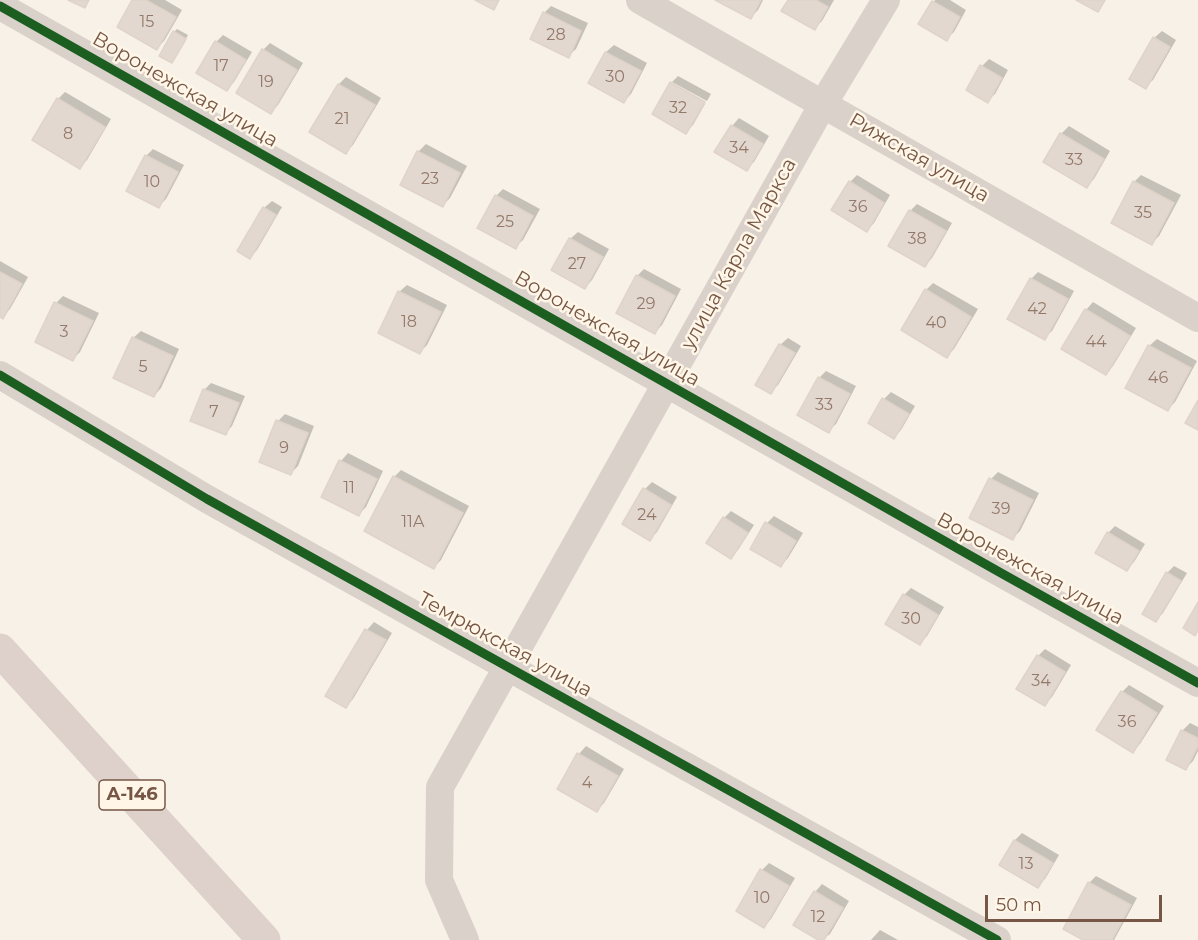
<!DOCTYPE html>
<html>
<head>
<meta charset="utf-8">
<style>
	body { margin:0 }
	#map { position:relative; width:1198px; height:940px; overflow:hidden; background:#f7f1e7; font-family:Montserrat,sans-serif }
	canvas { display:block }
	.scale { position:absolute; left:985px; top:895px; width:177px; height:27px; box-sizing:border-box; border:3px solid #765746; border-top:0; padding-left:8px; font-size:18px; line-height:21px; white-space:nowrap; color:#765746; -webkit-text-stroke:4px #fff6e8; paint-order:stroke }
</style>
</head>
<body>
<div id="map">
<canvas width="1198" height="940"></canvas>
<div class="scale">50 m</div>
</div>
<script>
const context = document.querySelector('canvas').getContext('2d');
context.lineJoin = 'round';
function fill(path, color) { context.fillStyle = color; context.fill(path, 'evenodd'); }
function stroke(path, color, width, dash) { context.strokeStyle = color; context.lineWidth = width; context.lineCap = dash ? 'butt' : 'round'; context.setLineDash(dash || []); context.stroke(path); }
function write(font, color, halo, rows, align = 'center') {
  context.font = font + ' Montserrat,sans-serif'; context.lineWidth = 5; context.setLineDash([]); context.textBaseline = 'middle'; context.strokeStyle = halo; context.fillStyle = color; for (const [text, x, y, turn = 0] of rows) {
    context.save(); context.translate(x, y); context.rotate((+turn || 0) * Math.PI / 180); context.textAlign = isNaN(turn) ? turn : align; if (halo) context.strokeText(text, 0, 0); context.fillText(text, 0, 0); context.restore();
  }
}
fill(new Path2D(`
	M134,0H165L182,10L164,41L157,48Z
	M718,0H763L758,10L751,17Z
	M789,0H834L822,21L814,29Z
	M935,0H950L966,10L954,32L946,39L920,24Z
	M551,6L588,23L576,49L568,56L544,13Z
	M177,29L188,35L175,58L174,32Z
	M1162,31L1176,40L1153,80L1145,87L1154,38Z
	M223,35L252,52L234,82L227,89L216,42Z
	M270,43L303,63L278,105L271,112L263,50Z
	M614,45L647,63L631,94L624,101L590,83L606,52Z
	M989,59L1008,70L995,94L987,101L982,66Z
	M678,76L711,94L707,101L672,82Z
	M346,77L381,98L353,145L346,152L311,132L339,84Z
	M671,85L705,104L693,125L686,132Z
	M65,92L111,119L87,160L79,167L58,99Z
	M739,118L769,136L754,162L746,169L732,126Z
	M1069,126L1110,151L1094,179L1087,186L1045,161L1061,134Z
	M426,144L467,166L450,198L443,205L418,152Z
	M153,149L184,165L166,199L159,206L146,156Z
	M857,175L890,195L874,223L867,230L850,182Z
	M1141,175L1181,195L1159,236L1152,243L1134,182Z
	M503,189L540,209L523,240L515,247L496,196Z
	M272,201L282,207L257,250L250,257L239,251L264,208Z
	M917,204L952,223L932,258L925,265L910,211Z
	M578,232L609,249L592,280L585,288L570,239Z
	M0,261L28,277L10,309L3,317L0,315Z
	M644,269L681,289L662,325L655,332L637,276Z
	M1038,272L1074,291L1052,331L1044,338L1031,279Z
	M933,283L978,309L954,349L947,356L926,290Z
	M407,285L447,305L427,345L420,352L399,292Z
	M63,296L99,313L80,352L73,359L56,303Z
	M1093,302L1136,328L1113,366L1106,374L1063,348L1086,310Z
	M141,331L179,349L161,388L154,396L133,338Z
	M788,338L801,346L778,385L770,392L780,345Z
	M1157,339L1197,361L1175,402L1168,409L1149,346Z
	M826,371L856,386L836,424L828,431L819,378Z
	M211,383L245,396L232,426L225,434L204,390Z
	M891,392L915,406L901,430L894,437L870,423L884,399Z
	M285,414L314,426L298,466L291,473L278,421Z
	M348,453L383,471L366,507L359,514L323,496L341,461Z
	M401,470L469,506L441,560L434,567L394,477Z
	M998,472L1039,493L1020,531L1012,539L991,479Z
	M652,482L677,497L657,532L650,539L645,489Z
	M731,511L754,525L738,550L731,557L708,542L724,518Z
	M774,516L803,533L788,558L781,565L767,523Z
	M1115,526L1145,544L1134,562L1126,570L1108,533Z
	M1174,566L1187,573L1163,613L1156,620L1167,573Z
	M911,588L944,607L927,636L920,643L904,595Z
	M374,622L392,633L353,699L346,707L327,696L367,630Z
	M1045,649L1071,665L1052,697L1045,704L1038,656Z
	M1129,685L1164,706L1140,744L1133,751L1122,692Z
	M1190,723L1198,727V751L1193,761L1186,768L1168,759L1183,730Z
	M586,746L624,769L604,803L597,810L559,788L579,754Z
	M1022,833L1059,855L1045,879L1037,886L1001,865L1015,840Z
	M769,863L795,878L771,919L764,926L738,910L762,870Z
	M1096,876L1137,898L1114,940H1086L1089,883Z
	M822,884L849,901L830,934L821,940L796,925L815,892Z
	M880,930L898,940H871Z`), '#0003');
const building = new Path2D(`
	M68,0H89L85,8Z
	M132,0H146L176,17L157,50L117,27Z
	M475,0H499L494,10Z
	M715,0H761L751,19Z
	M788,0H816L828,7L815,30L781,11Z
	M1076,0H1105L1098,12Z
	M932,1L960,17L947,41L918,24Z
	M543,12L581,31L569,58L530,39Z
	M173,31L186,39L172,63L159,56Z
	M1153,37L1170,47L1146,89L1129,79Z
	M215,41L246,60L227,91L196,73Z
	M262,49L297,70L271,114L236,93Z
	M605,52L641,71L624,103L588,83Z
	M980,65L1002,78L988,103L966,90Z
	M670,82L705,102L686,134L652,114Z
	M338,84L375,105L346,154L309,132Z
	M57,98L105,127L80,169L32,140Z
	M731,125L763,144L747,171L714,152Z
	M1060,133L1104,159L1087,188L1043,162Z
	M417,151L460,173L443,207L400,185Z
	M145,155L178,172L159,208L126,191Z
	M849,181L884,203L867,232L831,210Z
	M1133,181L1174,203L1152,245L1111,223Z
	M495,195L533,216L516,249L477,228Z
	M263,207L276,215L250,259L237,251Z
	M909,210L946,231L925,267L888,246Z
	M569,238L603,257L585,289L551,270Z
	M0,272L22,284L3,319L0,317Z
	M636,275L675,296L655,334L616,313Z
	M1030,278L1068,299L1045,340L1007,319Z
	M925,289L971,317L947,358L901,330Z
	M398,291L441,312L420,354L378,333Z
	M54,302L93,321L73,361L35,342Z
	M1085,309L1130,336L1106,375L1061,349Z
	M132,337L173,356L154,397L113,378Z
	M779,344L795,353L771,394L755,385Z
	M1148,345L1191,368L1168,411L1125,388Z
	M818,377L850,394L829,433L797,415Z
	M203,389L239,403L226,435L190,421Z
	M882,398L909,414L894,439L868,423Z
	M1198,400V430L1185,423Z
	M276,420L308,433L291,475L259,462Z
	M339,460L377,479L359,516L321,497Z
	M393,476L463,513L434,569L364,531Z
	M989,478L1033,500L1013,540L969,518Z
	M643,488L671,505L650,541L622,524Z
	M723,517L748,533L731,559L706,543Z
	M765,522L796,541L781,567L750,549Z
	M1107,532L1139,551L1127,571L1095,553Z
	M1166,572L1181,581L1156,622L1142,614Z
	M903,594L938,615L920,645L885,624Z
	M1198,602V630L1195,636L1183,628Z
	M365,629L386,640L346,708L325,696Z
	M1037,655L1065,672L1045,706L1016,689Z
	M1121,691L1157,713L1133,753L1096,730Z
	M1181,730L1198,738V746L1186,770L1166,760Z
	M577,753L618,776L597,812L557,789Z
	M1014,840L1053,863L1038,888L999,865Z
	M760,869L789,886L764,928L736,911Z
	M1088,882L1131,905L1112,940H1083L1063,929Z
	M814,891L843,908L824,940H818L793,925Z`);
fill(building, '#e3d8cf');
stroke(building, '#e0d4c9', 1.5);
stroke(new Path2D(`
	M640,0L1198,318
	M0,6L1001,573L1198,683
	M0,375L207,499L997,940
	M465,940L439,880L440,787L823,104L886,0`), '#dad1cb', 28);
stroke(new Path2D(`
	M0,650L264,940`), '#ded0ca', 33);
stroke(new Path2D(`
	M0,6L1001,573L1198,683
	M0,375L207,499L997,940`), '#1b5e20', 9);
write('16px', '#93796a', null, [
	["15",147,22],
	["28",556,35],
	["17",221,66],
	["30",615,77],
	["19",266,82],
	["32",678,108],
	["21",342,119],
	["8",68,134],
	["34",739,148],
	["33",1074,160],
	["23",430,179],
	["10",152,182],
	["36",858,207],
	["35",1143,213],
	["25",505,222],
	["38",917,239],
	["27",577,264],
	["29",646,304],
	["42",1037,309],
	["18",409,322],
	["40",936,323],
	["3",64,332],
	["44",1096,342],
	["5",143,367],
	["46",1158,378],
	["33",824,405],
	["7",214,412],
	["9",284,448],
	["11",349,488],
	["39",1001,509],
	["24",647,515],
	["11А",413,522],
	["30",911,619],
	["34",1041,681],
	["36",1127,722],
	["4",587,783],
	["13",1026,864],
	["10",762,898],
	["12",818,917]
]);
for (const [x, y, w] of [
	[132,795,66]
]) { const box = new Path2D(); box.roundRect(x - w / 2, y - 15, w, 30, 4.5); context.fillStyle = '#fff6e8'; context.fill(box); stroke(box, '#765746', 1.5); }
write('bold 18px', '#765746', null, [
	["А-146",132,795]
]);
write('20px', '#765746', '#fff6e8', [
	["Воронежская улица",185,90,30],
	["Рижская улица",919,158,30],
	["улица Карла Маркса",739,254,-61],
	["Воронежская улица",607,329,30],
	["Воронежская улица",1030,569,29],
	["Темрюкская улица",505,645,29]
]);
</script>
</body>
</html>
